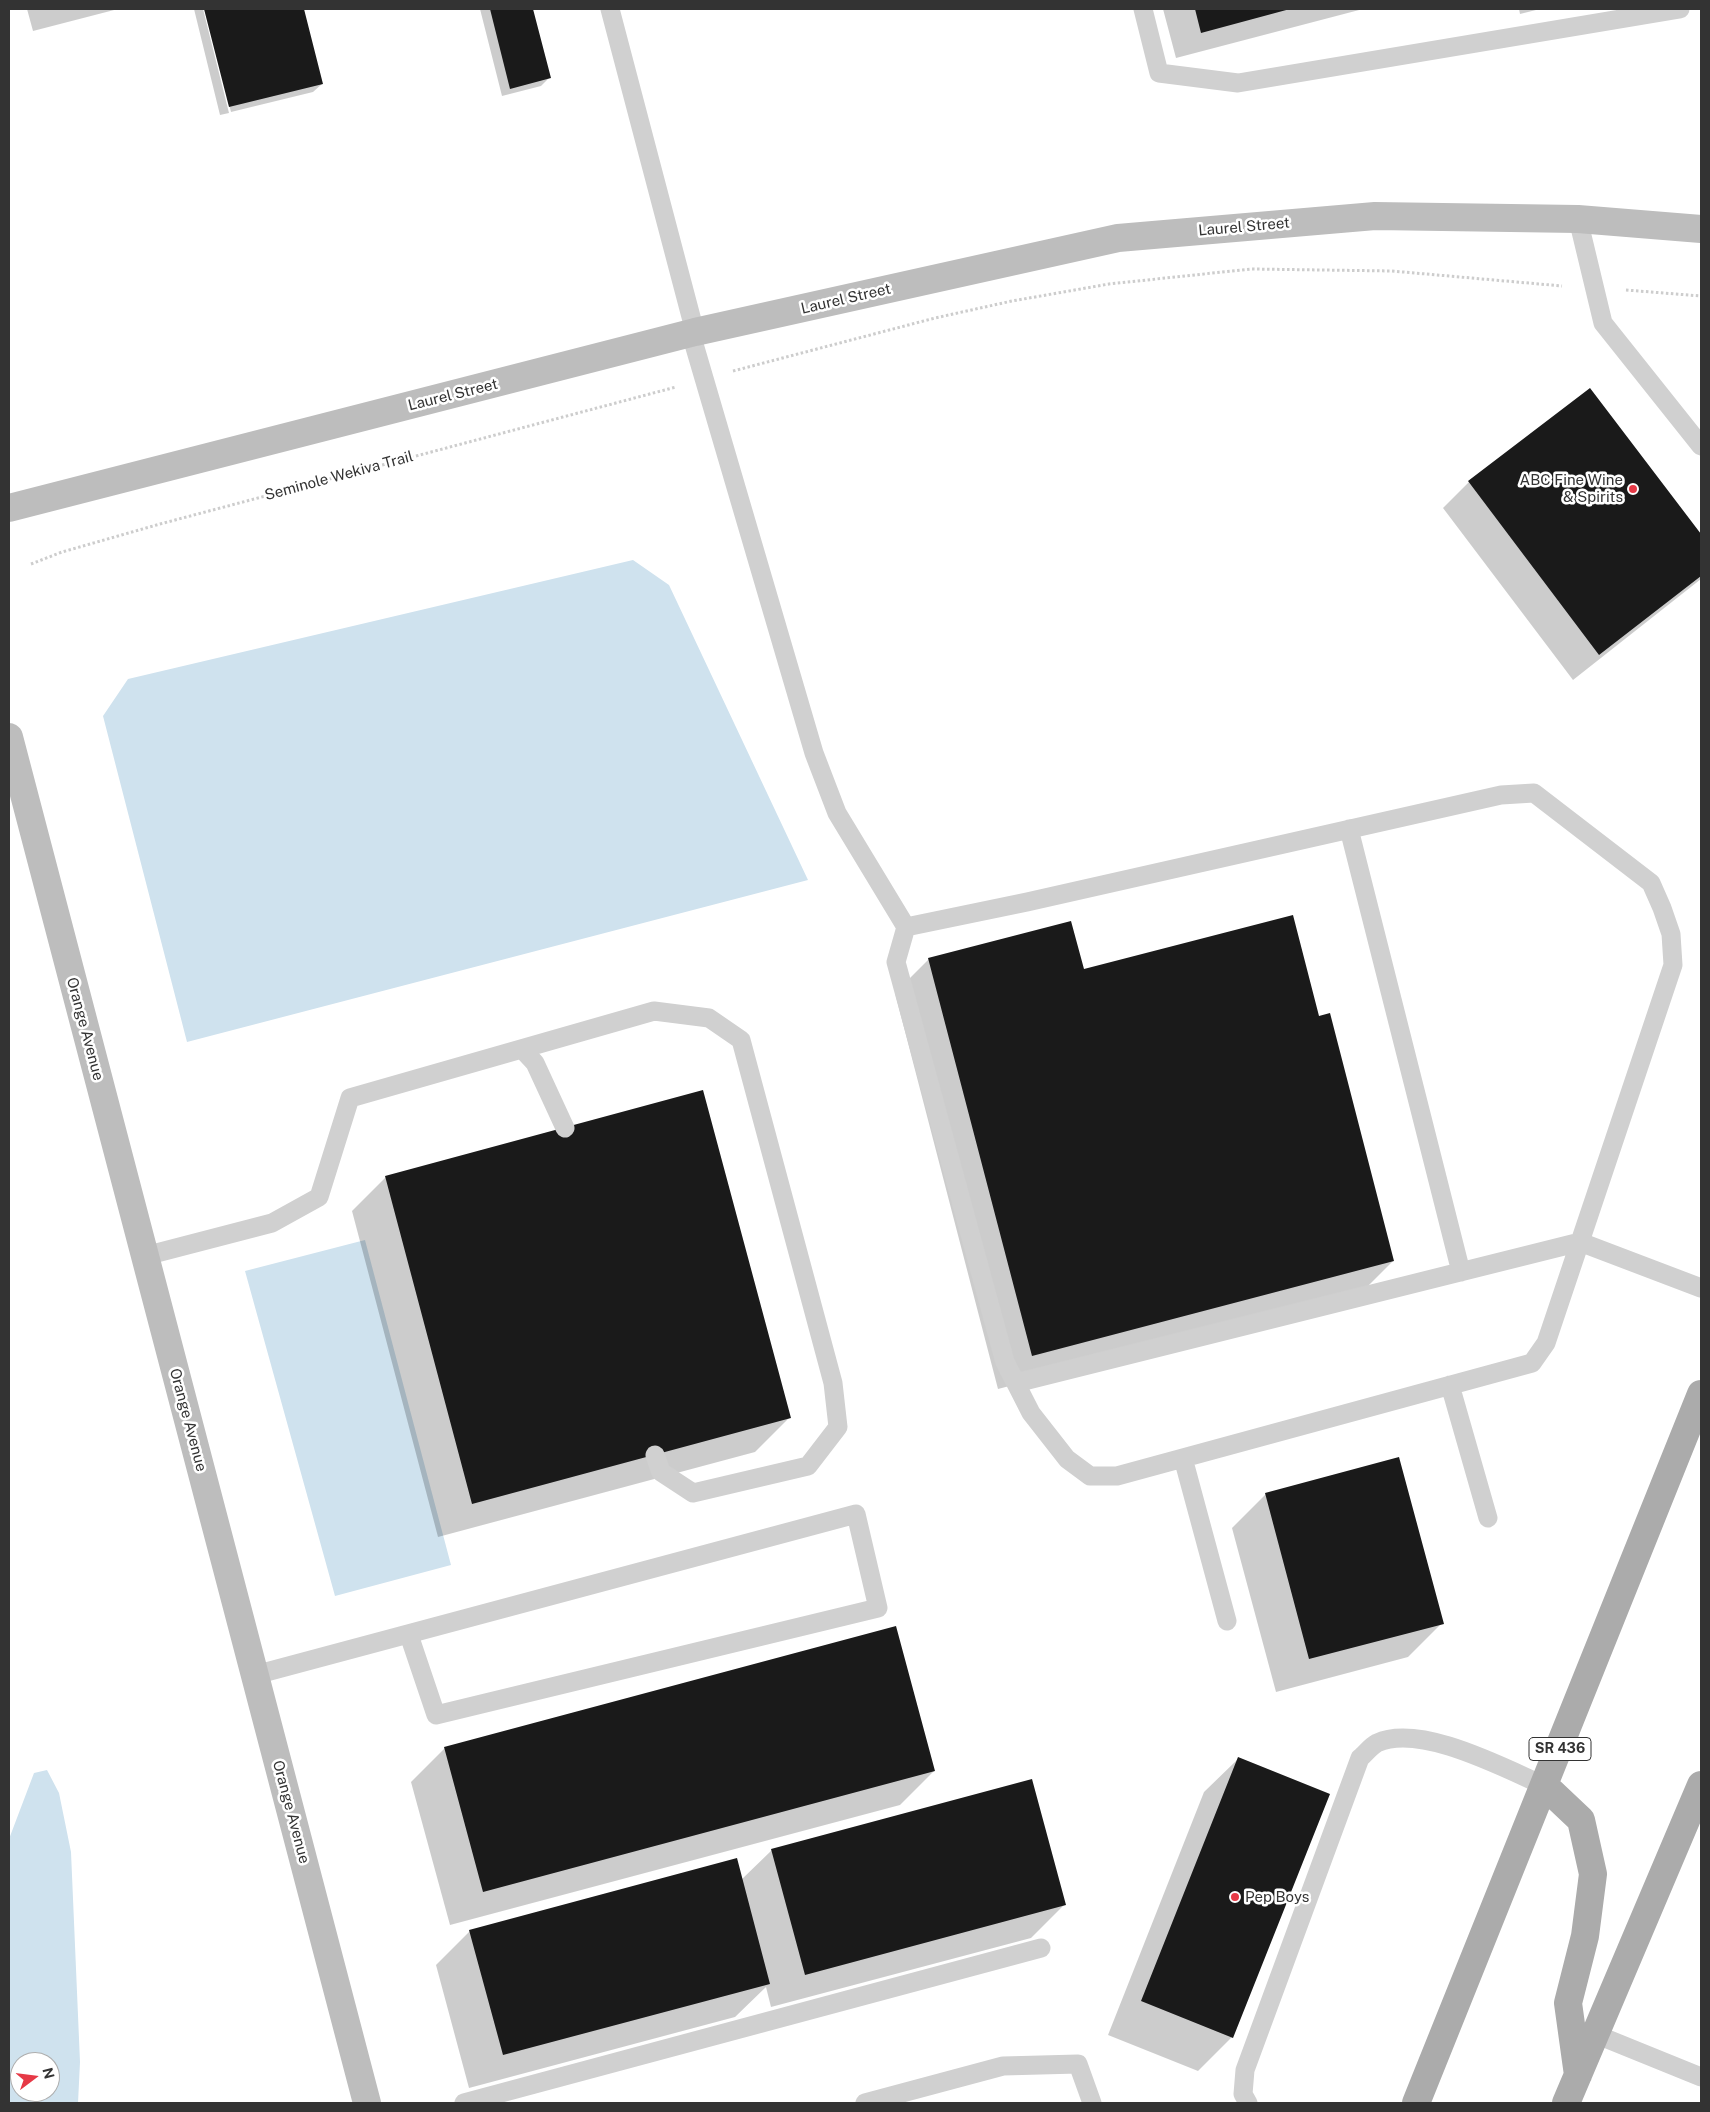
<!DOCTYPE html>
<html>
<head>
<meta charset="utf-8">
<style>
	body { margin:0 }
	#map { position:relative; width:1710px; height:2112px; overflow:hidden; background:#fff; font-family:"Public Sans",sans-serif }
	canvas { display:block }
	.frame { position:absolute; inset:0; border:10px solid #333; pointer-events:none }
	.north { position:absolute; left:10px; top:2052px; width:50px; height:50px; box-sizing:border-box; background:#fff; border:1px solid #adadad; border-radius:50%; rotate:75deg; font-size:14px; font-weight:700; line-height:20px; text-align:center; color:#333 }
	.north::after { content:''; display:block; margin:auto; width:18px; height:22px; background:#e63946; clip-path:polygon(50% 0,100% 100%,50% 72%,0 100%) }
</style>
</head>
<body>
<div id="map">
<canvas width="1710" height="2112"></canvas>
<div class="frame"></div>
<div class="north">N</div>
</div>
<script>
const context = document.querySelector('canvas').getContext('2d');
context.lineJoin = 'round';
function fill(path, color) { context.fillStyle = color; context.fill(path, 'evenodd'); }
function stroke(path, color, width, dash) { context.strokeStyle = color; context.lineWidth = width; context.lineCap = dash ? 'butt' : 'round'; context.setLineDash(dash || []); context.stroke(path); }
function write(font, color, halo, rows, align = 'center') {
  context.font = font + ' "Public Sans",sans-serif'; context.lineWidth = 5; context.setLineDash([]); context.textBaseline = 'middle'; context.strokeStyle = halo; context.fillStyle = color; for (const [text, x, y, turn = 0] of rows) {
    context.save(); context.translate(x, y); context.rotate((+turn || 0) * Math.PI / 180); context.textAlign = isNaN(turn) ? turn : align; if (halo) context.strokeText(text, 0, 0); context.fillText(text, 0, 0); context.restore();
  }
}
fill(new Path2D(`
	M633,560L669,585L808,880L187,1042L103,716L128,679Z
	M365,1240L451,1565L335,1596L245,1271Z
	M47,1770L59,1793L71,1852L80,2062L78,2103H9V1839L34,1773ZM20,2062H50V2092H20Z`), '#cfe2ee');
fill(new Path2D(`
	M27,9H118L33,31Z
	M194,9H203L229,113L220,115Z
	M205,9H303L322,84L313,92L231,112Z
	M480,9H532L549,78L541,86L502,96Z
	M1163,9H1363L1176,58Z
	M1519,9H1540L1520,14Z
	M1590,389L1701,536V579L1573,680L1443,508L1469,482Z
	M929,959L1083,971L1318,1018L1393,1261L1359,1295L998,1389L895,993Z
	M386,1177L789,1418L755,1452L438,1537L352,1211Z
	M1266,1494L1442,1623L1408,1657L1276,1692L1232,1528Z
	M445,1748L934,1771L900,1805L450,1925L411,1782Z
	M1238,1759L1232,2037L1198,2071L1108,2035L1204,1792Z
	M772,1850L1065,1904L1031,1938L771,2007L766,1987L735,2017L469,2088L436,1965L470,1931L741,1880Z`), '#0003');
fill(new Path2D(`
	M204,9H304L323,84L229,107Z
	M490,9H533L551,78L510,89Z
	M1195,9H1290L1201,33Z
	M1590,388L1701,534V576L1599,655L1468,481Z
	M1293,915L1319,1016L1330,1013L1394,1261L1032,1356L928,958L1071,921L1084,969Z
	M703,1090L791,1418L472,1504L385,1176Z
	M1399,1457L1444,1624L1309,1659L1265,1493Z
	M896,1626L935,1771L483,1892L444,1747Z
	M1238,1757L1330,1794L1233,2038L1141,2001Z
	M1032,1779L1066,1905L805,1975L771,1849Z
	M737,1858L770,1984L503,2055L469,1930Z`), '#1a1a1a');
stroke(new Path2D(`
	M1626,290L1701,296
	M733,371L935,318L1012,301L1109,284L1251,269L1392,271L1562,286
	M31,564L62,552L160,524L676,387`), '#cdcdcd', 3, [2.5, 2.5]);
stroke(new Path2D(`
	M610,9L695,332
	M1143,9L1159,73L1238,83L1680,9
	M1578,219L1603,323L1701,446
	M691,334L814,753L837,813L906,927L896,962L1005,1362L1031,1413L1067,1459L1090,1476H1117L1532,1363L1546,1343L1673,965L1671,934L1662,908L1651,883L1534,793L1501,795L1027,902L906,927
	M1349,829L1461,1272
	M522,1049L535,1063L565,1128
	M145,1256L272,1223L319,1197L350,1098L654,1011L709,1018L741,1040L833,1383L838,1427L808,1466L693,1493L661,1472L655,1455
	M1016,1383L1580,1242L1701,1288
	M1450,1385L1488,1518
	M1183,1458L1227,1621
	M255,1675L856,1514L878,1608L436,1715L409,1635
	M1595,2034L1701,2077
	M464,2103L1041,1948
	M865,2103L1003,2066L1078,2064L1092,2103
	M1248,2103L1243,2094L1245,2070L1360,1758C1365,1754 1371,1746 1377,1743C1420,1723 1504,1768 1545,1786`), '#d0d0d0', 19);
stroke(new Path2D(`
	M9,508L695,332L1118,238L1375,216L1578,219L1701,229
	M9,737L367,2103`), '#bdbdbd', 28);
stroke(new Path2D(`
	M1545,1786L1581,1820L1593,1874L1585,1936L1568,2003L1578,2075
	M1416,2103L1701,1394
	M1566,2103L1701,1785`), '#ababab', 28);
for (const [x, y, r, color] of [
	[1633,489,5,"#e63946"],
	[1235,1897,5,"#e63946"]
]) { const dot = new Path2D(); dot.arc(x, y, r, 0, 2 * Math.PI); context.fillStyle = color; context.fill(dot); stroke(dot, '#fff', 2); }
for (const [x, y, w] of [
	[1560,1749,62]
]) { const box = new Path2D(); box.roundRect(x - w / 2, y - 11.5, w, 23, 4); context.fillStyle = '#fff'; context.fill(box); stroke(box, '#333', 1); }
write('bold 14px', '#333', null, [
	["SR 436",1560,1749]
]);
write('15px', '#333', '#fff', [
	["Laurel Street",1244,227,-5],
	["Laurel Street",846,299,-13],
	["Laurel Street",453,395,-14],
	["Seminole Wekiva Trail",339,476,-15],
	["Orange Avenue",85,1029,75],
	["Orange Avenue",188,1420,75],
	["Orange Avenue",291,1812,75]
]);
write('15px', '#333', '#fff', [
	["ABC Fine Wine",1623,480],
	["& Spirits",1623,497],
	["Pep Boys",1245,1897,"left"]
], 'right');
</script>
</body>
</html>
